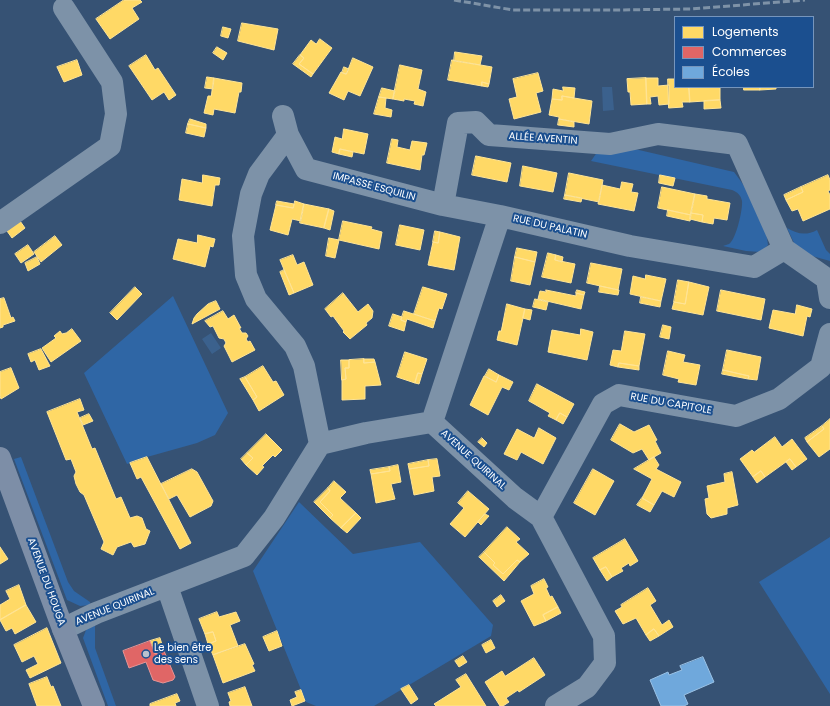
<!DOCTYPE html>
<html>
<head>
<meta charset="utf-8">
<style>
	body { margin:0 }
	#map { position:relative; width:830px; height:706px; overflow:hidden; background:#365274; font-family:Poppins,sans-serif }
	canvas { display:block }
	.legend { position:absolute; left:674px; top:16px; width:140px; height:72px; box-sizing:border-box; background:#1b4f8f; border:1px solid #7695bc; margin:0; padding:5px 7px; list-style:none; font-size:12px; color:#fff }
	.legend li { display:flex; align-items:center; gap:8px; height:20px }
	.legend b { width:20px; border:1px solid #7695bc }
</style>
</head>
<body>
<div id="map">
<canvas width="830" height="706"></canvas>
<ul class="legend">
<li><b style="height:11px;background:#ffd966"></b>Logements</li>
<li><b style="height:11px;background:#e06666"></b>Commerces</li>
<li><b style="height:11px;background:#6fa8dc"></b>Écoles</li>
</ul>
</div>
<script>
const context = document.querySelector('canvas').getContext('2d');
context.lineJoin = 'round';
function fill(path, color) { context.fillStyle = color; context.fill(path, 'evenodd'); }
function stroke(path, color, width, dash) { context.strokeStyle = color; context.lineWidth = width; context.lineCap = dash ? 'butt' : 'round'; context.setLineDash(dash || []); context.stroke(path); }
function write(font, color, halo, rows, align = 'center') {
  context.font = font + ' Poppins,sans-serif'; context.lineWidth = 4; context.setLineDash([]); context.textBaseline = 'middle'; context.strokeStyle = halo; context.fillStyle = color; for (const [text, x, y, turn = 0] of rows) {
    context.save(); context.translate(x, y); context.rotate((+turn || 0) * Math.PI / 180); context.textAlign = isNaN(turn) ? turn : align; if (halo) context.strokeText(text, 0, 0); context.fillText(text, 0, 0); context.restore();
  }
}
fill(new Path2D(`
	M626,147L734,172C750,193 766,219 768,245L761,252L746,251L723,246C725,245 727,245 729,244C736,240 743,209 742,201C741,195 737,192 732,190L591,161L600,148Z
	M787,228C797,234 806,236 817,230L826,250L830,254V261L812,256L795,245Z
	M173,296L228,413L215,435L197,443L147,457L127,464L84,373Z
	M21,457L68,582L74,591L90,602V605L80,606L67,600L14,459Z
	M299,502L353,554L420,542L493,625L491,636L374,706H316L306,702L253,571Z
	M830,537V694L759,582Z
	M95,621V648L116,706H108L83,638L88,625Z`), '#2f66a5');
fill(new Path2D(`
	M602,87H612L614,110L603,111Z
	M211,333L221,348L212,354L202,339Z`), '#3b618d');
const homes = new Path2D(`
	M124,0H140L142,2L132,8L139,19L110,39L96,19Z
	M242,23L278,29L274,50L238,41Z
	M223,27L231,29L228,38L221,36Z
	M320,39L332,48L313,74L299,64L304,58L300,55L311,40L316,44Z
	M217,47L227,53L223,60L213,53Z
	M455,52L482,56L480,65L454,61Z
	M146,55L155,70L158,68L176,95L169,100L164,92L152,100L129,66Z
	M300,55L304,58L299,64L313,74L311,77L293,64Z
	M353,58L373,67L360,96L348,91L344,100L329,93L341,72L346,74Z
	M77,60L82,75L64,82L57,67Z
	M452,60L492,67L489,84L482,82V86L448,80Z
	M400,65L422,70L418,89L426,92L423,106L414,104L415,101L404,99V101L393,99Z
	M344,67L349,69L346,74L342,73Z
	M538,73L543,91L536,93L541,112L514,119L509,99L517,97L513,79Z
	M207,77L214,78L213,89L205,88Z
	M214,78L242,83L241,92H239L235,113L214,109L213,115L204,113L208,96H211Z
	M646,78H658V86L669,85V104L659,105L658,96L650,97L651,104H647Z
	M646,78L647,104L631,105L630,92H628L627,79Z
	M668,79H675V87H689L690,102H682L683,107L669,108Z
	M482,82L489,84L488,87L482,86Z
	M563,87L575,88L574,98L562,96V100L552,99L553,89L563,91Z
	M689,87H720V100L690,102Z
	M744,87H763H760V90H744Z
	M760,87H776V89L760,90Z
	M382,88L395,91L393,99L379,97Z
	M562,96L592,101L589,124L559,119V117L549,115L552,99L562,100Z
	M379,97L386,98L385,108L392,110L391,117L374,114Z
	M720,100L721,108L704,109V101Z
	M190,119L206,124V128L188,124Z
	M559,119L574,122V127L558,125Z
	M188,124L206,128L204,137L186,133Z
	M344,129L368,134L364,154L340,149L339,154L332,152L335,137L342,139Z
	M392,139L398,140L397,147L410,150L412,141L427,143L424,155H422L420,170L387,163Z
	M340,149L353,152L352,157L339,154Z
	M476,156L511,163L507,182L472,175Z
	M523,166L557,173L553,192L520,186Z
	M569,173L603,180L599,202L565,195Z
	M203,175L220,178L219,185H215L212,206L179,200L182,179L202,183Z
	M660,175L675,178L673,186L659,183Z
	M828,175L830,180V190L828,191L830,195V209L803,221L798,209L792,211L786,200L803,192L801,187Z
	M622,182L633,184L631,192L638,193L634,211L598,204L602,185L620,189Z
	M662,187L695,194L691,215L658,208Z
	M801,187L803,192L786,200L784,195Z
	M695,194L707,196V199L730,203L727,220L714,218L713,224L702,222L703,215L691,213Z
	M565,195L582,198L581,202L564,199Z
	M277,201L294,204L293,208L276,205Z
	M295,201L304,204L301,221L292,219L288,235L270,230L276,205L293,208Z
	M304,204L329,209L324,228L300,223Z
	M329,209L334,211L330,230L324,228Z
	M668,210L691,215L690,221L667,216Z
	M691,213L703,215L702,222L690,219Z
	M20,221L25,228L12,238L7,231Z
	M343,221L372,227L371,229L382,232L379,249L339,240Z
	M400,225L424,230L420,250L396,245Z
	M435,231L440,232L438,243L433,242Z
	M440,232L460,237L454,270L428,265L433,242L438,243Z
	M198,235L215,239L213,247L210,246L205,267L173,259L178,239L197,243Z
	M55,236L62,245L41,262L34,252Z
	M329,238L339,240L335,258L326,256Z
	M28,245L34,254L21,263L15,254Z
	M517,248L537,252L535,262L515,257Z
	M548,253L556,255L555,260L575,264L571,283L542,277Z
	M293,255L297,265L304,262L313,285L294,293L280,260Z
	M556,255L563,257L562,262L555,260Z
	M37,257L40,264L28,271L25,263Z
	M515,257L535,262L530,285L511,281Z
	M591,263L622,269L618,290L587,283Z
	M284,270L294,293L289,295L280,272Z
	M646,275L666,279L661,301L630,294L633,276L645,279Z
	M678,280L689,282L685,304L674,302Z
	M689,282L709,287L703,315L672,309L674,302L685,304Z
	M600,286L619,290L618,295L599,292Z
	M135,287L142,294L117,320L110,313Z
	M423,287L447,294L442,309L439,308L435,321L414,314Z
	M546,290L576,296V293L584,295L581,309L538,299L540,291L546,292Z
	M577,290L585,292L584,295L576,293Z
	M721,290L765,299L761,320L717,311Z
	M343,293L358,312L368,304L373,311L372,318L366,323L367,325L350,339L343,332L344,331L333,316L331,317L325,309Z
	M641,297L661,301L660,307L640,303Z
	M4,298L11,318L13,317L15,321L3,325V327L0,328V299Z
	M535,299L548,302L546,310L533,307Z
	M216,301L220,309L192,324L194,318L197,314L208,304Z
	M507,304L525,309L517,345L497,340L499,331H501Z
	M797,305L812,309L810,317L807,316L803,336L769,328L773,310L795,314Z
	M525,309L532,310L530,320L523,318Z
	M223,311L228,319L234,315L241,328H239L242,333H246L248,336L246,339L248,342L250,341L255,350L232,362L224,346L226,343L224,339L219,338L213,326L210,327L205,321Z
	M404,311L435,321L433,328L407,319L406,322L401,320Z
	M393,314L402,317L401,320L406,322L404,331L389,326Z
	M663,325L671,327L669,339L660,337Z
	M72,329L81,341L51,362L42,348L56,338L54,336L60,331L62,334L66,333Z
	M581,329L593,332L587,360L548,352L552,330L580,335Z
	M625,331L645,334L639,366L619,363L618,367L610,365L613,350L621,351Z
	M41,349L50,366L39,370L35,360L31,362L28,354Z
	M727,350L761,357L757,380L748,379L749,376L723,370Z
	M668,351L685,355L683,362L700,365L696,385L678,382L679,379L663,375Z
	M405,352L427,359L422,374L418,373L415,383L397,377Z
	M364,359V363L375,362L381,385L365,386V399L342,400V380L346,379L345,368H349V360Z
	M364,359H374L375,362L364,363Z
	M341,360H349V368H345L346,379L342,380Z
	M619,363L639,366V370L618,367Z
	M263,366L273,382L276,381L284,395L259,411L253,400L257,397L245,377Z
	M11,368L19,388L1,399L0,396V372Z
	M489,369L499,375L496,382L485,376Z
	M723,370L749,376L748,379L722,374Z
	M418,373L422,374L419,384L415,383Z
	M499,375L513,382L509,390L502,387L488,415L470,405L484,376L496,382Z
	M245,377L257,397L253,400L240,379Z
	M537,384L574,404L567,417L560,413L556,420L548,416L550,413L529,401Z
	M80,399L84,410L77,412L92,449L95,448L116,499L121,497L130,518L137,516L142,518L146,529L150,531L145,544L134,547L131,542L117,547L113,555L101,549L104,542L84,495L80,492L76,484L74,476L76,472L71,459L66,460L47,412Z
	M560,413L567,417L563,424L556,420Z
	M89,414L93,421L83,425L80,418Z
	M830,419V449L819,457L807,442L824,429L822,426Z
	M620,424L634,432L649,425L657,440L655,441L661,453L649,460L642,449L633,453L611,440Z
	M822,426L824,429L807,442L805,438Z
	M539,428L556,438L543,464L521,452L517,460L504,454L517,429L534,438Z
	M266,434L282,450L275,457L273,455L262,466L264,467L257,475L246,465L253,458L247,453Z
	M775,437L782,447L792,439L807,459L796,467L790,459L765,477L761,471L753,477L740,459L752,450L754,452Z
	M482,438L487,443L484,447L478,442Z
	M247,453L253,458L246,465L241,459Z
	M147,457L191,543L180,549L141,477L137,479L130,463Z
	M654,457L659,465L656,469L681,482L674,497L662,491L654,505L642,498L652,479L634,469Z
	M437,459L440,476L432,477L434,491L414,495L409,469L429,466L428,460Z
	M790,459L796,467L792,470L786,462Z
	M428,460L429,466L409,469L408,464Z
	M398,465L401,482L391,484L395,499L376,503L371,474L390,471L389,467Z
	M389,467L390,471L371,474L370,470Z
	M192,469L197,472L213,501L211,506L190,517L177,495L169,499L161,484Z
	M593,469L614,481L595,515L574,503Z
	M761,471L765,477L757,483L753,477Z
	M732,472L738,505L727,508V514L711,518L707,514L705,499L709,498L707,486L725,482L724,474Z
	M334,481L346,492L340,498L356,513L341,528L330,518L333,515L320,502L330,491L328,488Z
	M328,488L330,491L320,502L333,515L330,518L314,502Z
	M468,491L489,509L465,537L450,524L464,508L458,503Z
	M642,498L654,505L650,512L637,505Z
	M356,513L361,518L347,533L341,528Z
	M485,514L489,516L481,525L478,522Z
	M507,527L520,539L516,542L529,554L520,562L517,560L503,574L493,565L495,563L484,552Z
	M625,539L638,561L630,566L629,563L621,568L623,571L612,577L606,567L600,570L593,558Z
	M0,547L8,559L0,564Z
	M484,552L495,563L493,565L503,574L517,560L520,562L504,581L479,557Z
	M606,567L612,577L607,581L600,570Z
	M544,579L548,587L546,588L550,597L552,596L558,607L543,615L546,621L534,626L521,601L534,594L531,586Z
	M19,585L26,605L0,620V605L10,599L6,591Z
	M648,588L656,601L650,605L662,625L669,620L673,627L659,636L654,629L646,635L636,618L623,624L615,611L622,607L621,605Z
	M501,595L505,601L497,607L493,601Z
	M26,605L36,622L15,634L12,628L6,631L0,620Z
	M558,607L561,613L546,621L543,615Z
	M217,612L219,617L236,612L240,621L230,625L238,646L213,655L208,644L216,641L213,632L205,634L199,619Z
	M47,628L61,663L30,678L26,670L38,664L34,656L22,662L14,645Z
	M654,629L659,636L650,641L646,635Z
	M277,631L282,646L269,651L263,637Z
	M213,632L216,641L208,644L205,634Z
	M160,638L164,651L155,654L150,641Z
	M491,640L495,648L486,653L482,645Z
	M245,644L254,664L252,665L255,671L223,683L213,655Z
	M463,656L467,662L459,667L455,661Z
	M534,658L545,675L519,692L518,690L506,698L509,702L503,706H500L485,682L502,671L505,676Z
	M466,674L486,706H436L434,704L461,687L456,680Z
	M47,677L51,687L53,686L61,706H37L29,684Z
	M409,685L418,699L411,704L401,689Z
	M245,687L252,706H230L229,702L231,701L228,693Z
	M301,690L305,701L292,706L290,700L297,697L295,692Z
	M177,694L180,701L175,703L176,706H150V704Z`);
fill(homes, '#ffd966');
stroke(homes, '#ffe494', 1);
const shops = new Path2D(`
	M150,641L155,654L164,651L175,677L173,680L163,683L153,680L146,662L129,668L123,651Z`);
fill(shops, '#e06666');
stroke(shops, '#e99494', 1);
const schools = new Path2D(`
	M703,657L714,682L684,695L688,704L684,706H661L650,680L668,672L669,675L682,670L680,666Z`);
fill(schools, '#6fa8dc');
stroke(schools, '#9ac2e6', 1);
stroke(new Path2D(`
	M283,116L288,135L306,169L443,205L500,216
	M288,135L259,174L251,194L243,236L246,275L256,299L295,346L304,366L320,444
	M443,205L458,123L476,122L489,135L503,136L610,144L658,134L737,144L784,249L827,279L830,298
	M0,223L110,146L116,114L112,82L64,8
	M432,422L500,216L630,246L754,267L784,249
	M541,517L603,404L619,395L736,416L779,399L821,367L830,334
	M167,586L208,706
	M63,629L96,613L244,556L274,518L320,444L366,433L432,422L515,498L541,517L604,636L605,663L587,687L556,706`), '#7d92a8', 22);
stroke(new Path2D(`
	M0,458L63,629L94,706`), '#7d8ea7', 22);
stroke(new Path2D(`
	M454,0L513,10H614L691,9L805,0`), '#7e92a7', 3, [7, 3]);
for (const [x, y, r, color] of [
	[146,654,4,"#b9c2ce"]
]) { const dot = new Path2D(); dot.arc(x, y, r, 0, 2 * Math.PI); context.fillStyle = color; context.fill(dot); stroke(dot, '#1b4f8f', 1.5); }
write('10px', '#fff', '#1b4f8f', [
	["ALLÉE AVENTIN",543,139,4],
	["IMPASSE ESQUILIN",374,187,15],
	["RUE DU PALATIN",550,227,13],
	["RUE DU CAPITOLE",671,404,10],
	["AVENUE QUIRINAL",473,460,42],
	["AVENUE DU HOUGA",46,582,70],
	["AVENUE QUIRINAL",115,607,-22]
]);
write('10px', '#fff', '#1b4f8f', [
	["Le bien être",154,648],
	["des sens",154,660]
], 'left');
</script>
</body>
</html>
